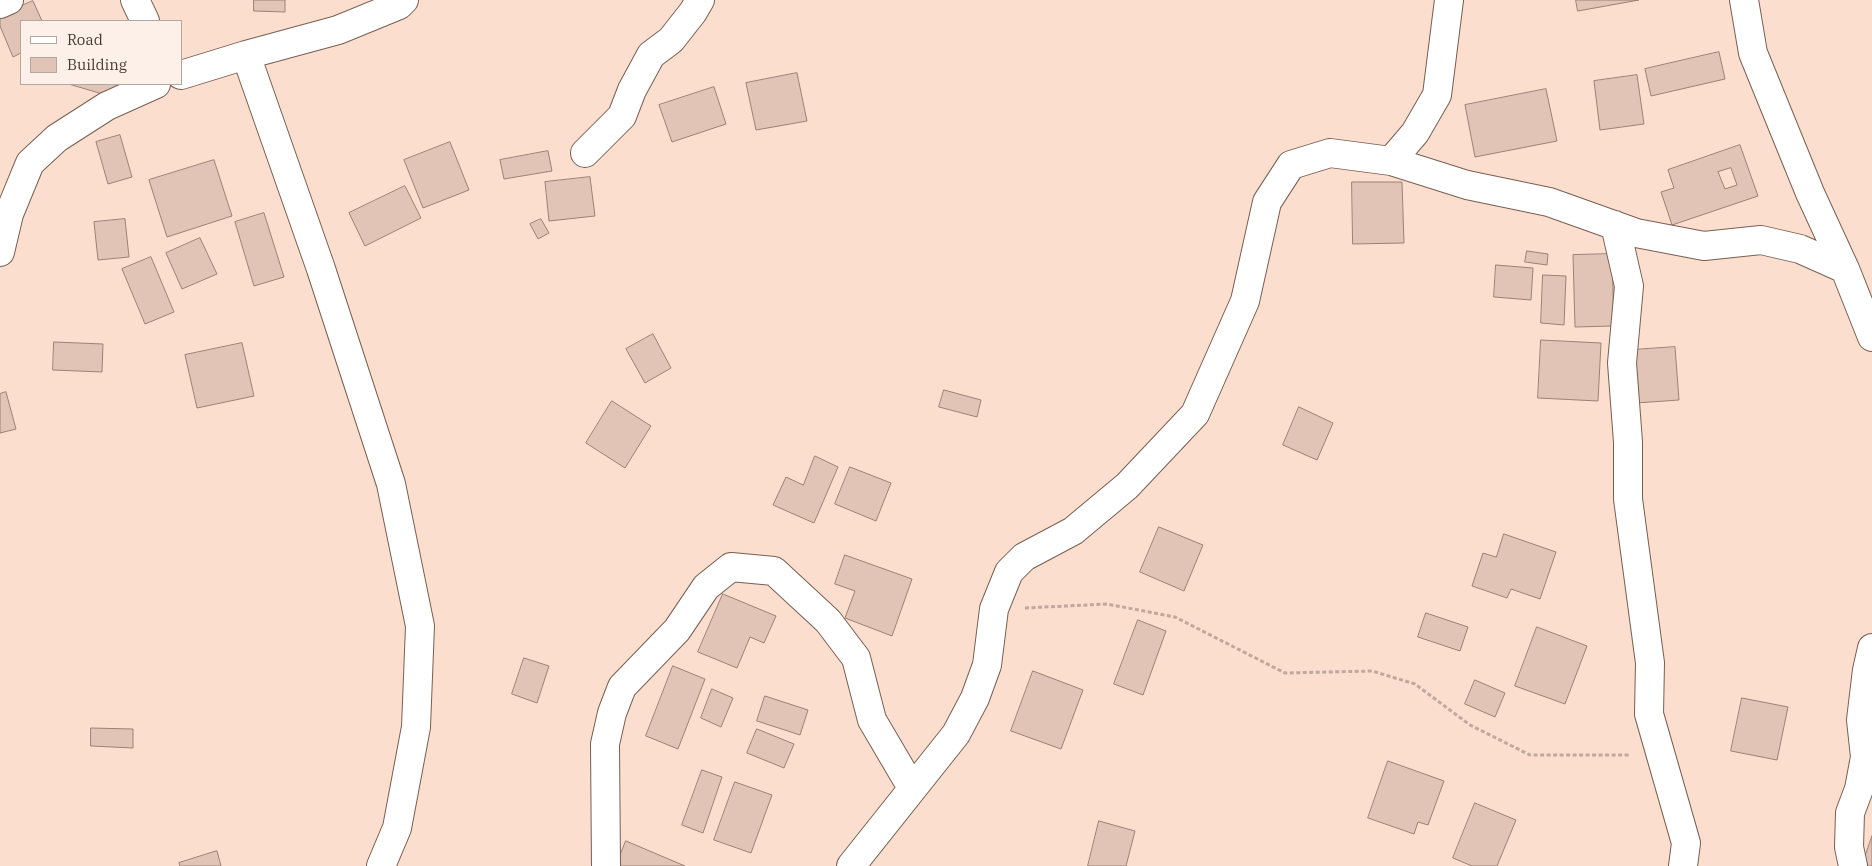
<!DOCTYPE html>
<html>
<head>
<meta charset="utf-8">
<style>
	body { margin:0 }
	#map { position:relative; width:1872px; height:866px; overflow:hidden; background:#fcdecf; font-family:"IBM Plex Serif",serif }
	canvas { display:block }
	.legend { position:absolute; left:20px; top:20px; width:162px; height:65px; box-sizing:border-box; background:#fcf0e9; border:1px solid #b3a7a1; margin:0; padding:6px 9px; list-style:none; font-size:15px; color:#453a34 }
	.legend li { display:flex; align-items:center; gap:10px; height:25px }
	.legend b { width:25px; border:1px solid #b3a7a1 }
</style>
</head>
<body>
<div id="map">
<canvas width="1872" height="866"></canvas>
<ul class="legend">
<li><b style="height:6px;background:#fff"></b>Road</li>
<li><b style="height:14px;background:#e1c4b5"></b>Building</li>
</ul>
</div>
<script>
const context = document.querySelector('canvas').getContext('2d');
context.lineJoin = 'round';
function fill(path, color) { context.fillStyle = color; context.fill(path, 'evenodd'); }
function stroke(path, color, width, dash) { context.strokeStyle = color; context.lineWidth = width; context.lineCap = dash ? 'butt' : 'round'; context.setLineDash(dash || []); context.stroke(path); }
const building = new Path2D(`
	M254,0H285V12L254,11Z
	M1576,0H1639L1578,11Z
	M33,1L42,21H21V53L13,57L0,26V15Z
	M1719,52L1725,79L1651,96L1645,69Z
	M797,73L807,121L756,130L746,83Z
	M1637,75L1644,124L1600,130L1594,81Z
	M69,84H125L121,99Z
	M714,87L726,124L672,142L659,105Z
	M1546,89L1557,141L1475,157L1465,105Z
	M120,135L132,177L108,184L96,142Z
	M450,142L469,190L423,208L404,160Z
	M1740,145L1758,196L1672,225L1661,192L1674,188L1668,170ZM1731,168L1737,185L1725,189L1718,172Z
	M548,151L552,171L504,179L500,160Z
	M214,160L232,216L167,237L149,180Z
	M590,177L595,216L549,221L545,182Z
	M1352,182H1402L1404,243L1353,244Z
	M405,186L421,218L365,246L349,213Z
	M264,213L284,277L254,286L235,222Z
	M125,219L129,257L98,260L94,222Z
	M541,219L549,233L538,239L530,224Z
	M200,238L217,274L182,289L166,253Z
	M1527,251L1548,254L1547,265L1525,262Z
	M1612,254L1614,326L1575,327L1573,255Z
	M151,257L174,312L145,324L122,269Z
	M1496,265L1533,268L1531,300L1494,297Z
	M1543,275L1566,276L1564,325L1541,323Z
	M653,334L671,368L645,383L626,349Z
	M1541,340L1601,343L1598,401L1538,398Z
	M54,342L103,344L102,372L53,370Z
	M242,343L254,396L197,408L185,355Z
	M1675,347L1679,400L1636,403L1632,350Z
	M944,390L981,400L977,417L939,407Z
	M6,392L16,429L0,433V394Z
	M612,401L651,426L625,468L586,443Z
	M1299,407L1333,423L1317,460L1283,445Z
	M815,456L838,467L814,523L773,505L786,477L803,485Z
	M850,467L891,483L876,521L835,504Z
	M1159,527L1203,545L1184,591L1140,572Z
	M1504,534L1556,552L1540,599L1511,589L1507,598L1472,586L1483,553L1496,557Z
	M845,555L912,579L892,636L845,618L855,591L835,584Z
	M723,594L776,616L764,643L750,637L737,668L698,652Z
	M1426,613L1468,627L1460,651L1418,637Z
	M1138,620L1166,631L1143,695L1114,684Z
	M1537,627L1587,646L1565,704L1515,686Z
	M524,658L549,666L537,703L512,694Z
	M673,666L705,679L678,749L646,736Z
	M1033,671L1083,690L1061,749L1011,731Z
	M1475,680L1505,693L1495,717L1465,704Z
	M712,689L733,698L721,727L701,718Z
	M765,696L808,710L800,735L757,721Z
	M1742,698L1788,707L1777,760L1731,751Z
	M91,728L133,729V748L91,746Z
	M757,729L794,744L784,768L747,753Z
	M1388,761L1444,781L1428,825L1418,822L1414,834L1368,818Z
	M702,770L722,777L703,833L682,825Z
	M735,782L772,795L751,853L714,840Z
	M1475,803L1516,820L1497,866H1472L1453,858Z
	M1099,821L1135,831L1126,866H1088Z
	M1872,836V866H1862Z
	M626,841L685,866H616Z
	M217,851L221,866H180L179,863Z`);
fill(building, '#e1c4b5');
stroke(building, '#9c8173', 1);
const minor = new Path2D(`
	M135,0L145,21
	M1744,0L1753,53L1810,193L1845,269L1872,337
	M0,4L9,0
	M246,55L321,269L391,484L420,626L416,727L397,828L381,866
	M181,75L246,55L338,30L399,5L404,0
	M585,153L622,116L632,90L651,55L671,40L693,12L700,0
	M1391,161L1467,185L1549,202L1636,233L1704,246L1761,240L1800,249L1845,269
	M1615,225L1629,286L1622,363L1628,442V499L1650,663L1649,714L1686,843L1683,866
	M0,252L9,214L30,163L57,138L107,106L156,84
	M606,866L605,744L612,713L622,687L677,630L706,587L731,567L774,571L828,621L856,658L872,720L912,788
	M851,866L956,734L975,698L987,665L994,609L1009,572L1024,557L1073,531L1127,486L1195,414L1245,301L1267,202L1291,165L1330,153L1391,161L1415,133L1437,95L1449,0
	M1853,866L1849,847L1850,813L1859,789L1865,757L1861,720L1867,670L1872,648`);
stroke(minor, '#785f52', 30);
stroke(new Path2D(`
	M1025,608L1107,604L1175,617L1285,673L1372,671L1415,684L1470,725L1530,755H1631`), '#c0a89c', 3, [4, 2.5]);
stroke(minor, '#fff', 28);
</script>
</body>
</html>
